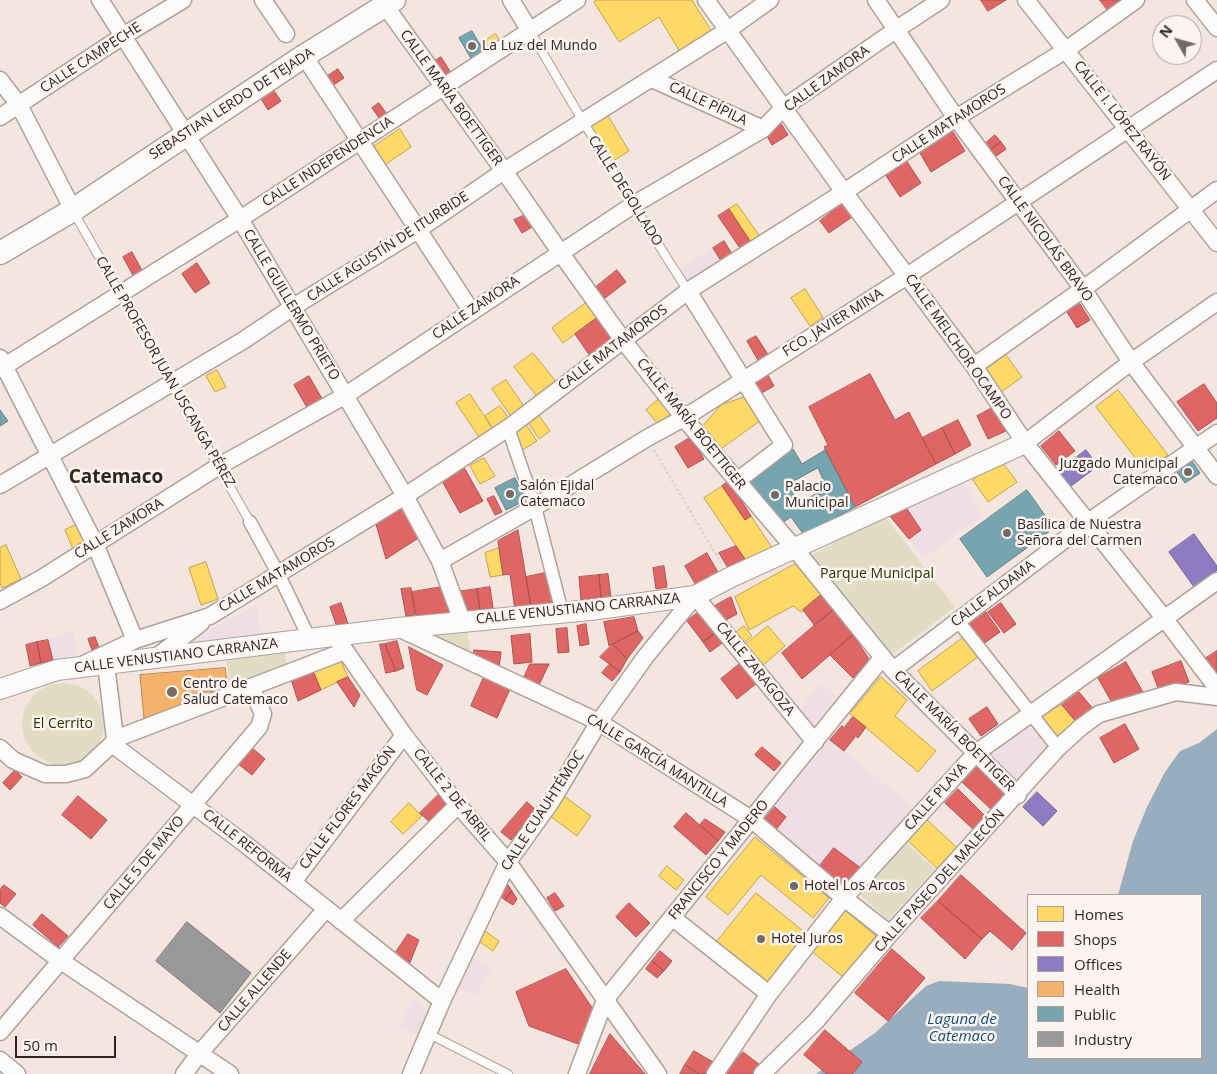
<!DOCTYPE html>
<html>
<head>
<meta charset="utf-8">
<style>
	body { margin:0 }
	#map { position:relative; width:1217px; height:1074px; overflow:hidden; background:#f4e6df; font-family:"Open Sans",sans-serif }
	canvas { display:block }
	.legend { position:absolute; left:1027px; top:894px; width:175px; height:165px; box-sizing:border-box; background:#fbf4f1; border:1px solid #aaa19d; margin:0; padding:6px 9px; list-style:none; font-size:15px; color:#31251f }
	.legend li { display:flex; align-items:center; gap:10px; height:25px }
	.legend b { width:25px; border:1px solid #aaa19d }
	.north { position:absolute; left:1152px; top:15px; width:50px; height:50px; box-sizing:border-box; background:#fbf4f1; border:1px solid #aaa19d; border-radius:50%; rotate:308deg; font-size:14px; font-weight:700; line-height:20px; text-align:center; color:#31251f }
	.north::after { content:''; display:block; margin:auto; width:18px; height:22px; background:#756962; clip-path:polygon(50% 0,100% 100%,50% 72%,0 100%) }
	.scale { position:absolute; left:15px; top:1036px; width:101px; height:22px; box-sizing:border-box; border:2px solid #31251f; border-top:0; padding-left:6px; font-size:15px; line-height:18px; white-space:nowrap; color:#31251f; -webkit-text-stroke:4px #fbf4f1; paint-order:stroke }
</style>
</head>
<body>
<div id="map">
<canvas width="1217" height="1074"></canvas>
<ul class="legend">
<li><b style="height:14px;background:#ffd966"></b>Homes</li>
<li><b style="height:14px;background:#e06666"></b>Shops</li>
<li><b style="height:14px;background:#8e7cc3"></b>Offices</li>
<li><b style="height:14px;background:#f6b26b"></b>Health</li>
<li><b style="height:14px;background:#76a5af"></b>Public</li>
<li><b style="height:14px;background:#999"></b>Industry</li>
</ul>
<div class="north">N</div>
<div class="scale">50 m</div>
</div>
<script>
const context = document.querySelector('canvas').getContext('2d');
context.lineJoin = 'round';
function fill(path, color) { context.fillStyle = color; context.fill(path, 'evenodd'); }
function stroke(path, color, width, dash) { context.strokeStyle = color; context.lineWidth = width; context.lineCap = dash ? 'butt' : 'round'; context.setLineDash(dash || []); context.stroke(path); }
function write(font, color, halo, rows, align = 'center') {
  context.font = font + ' "Open Sans",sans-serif'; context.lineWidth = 5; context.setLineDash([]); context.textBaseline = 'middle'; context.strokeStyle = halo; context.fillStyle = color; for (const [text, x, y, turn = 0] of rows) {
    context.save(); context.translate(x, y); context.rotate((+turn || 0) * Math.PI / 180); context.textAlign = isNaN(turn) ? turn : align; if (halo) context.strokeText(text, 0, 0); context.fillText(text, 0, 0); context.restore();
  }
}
fill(new Path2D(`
	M713,248L723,264L689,286L679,270Z
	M961,477L982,516L924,558L889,515Z
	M256,605L261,641L188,651L187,642Z
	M72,631L79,653L55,661L48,639Z
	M821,683L837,696L811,727L796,714Z
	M1031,720L1050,746L1018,787L984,754Z
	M830,739L913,807L844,890L762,822Z
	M474,959L492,969L476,996L459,986Z
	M413,997L428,1011L417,1036L399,1026Z`), '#efdee3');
fill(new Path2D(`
	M884,515L955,607L891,656L810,556Z
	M466,625L472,658L420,632Z
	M285,652L288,670L230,686L226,658Z
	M22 724a41 41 0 1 1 82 0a41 41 0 1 1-82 0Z
	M902,839L935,869L888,920L855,890Z`), '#e0ddc4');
fill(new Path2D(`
	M1217,729V1074H816L875,1033L926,986L939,981L1010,984L1028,988V1058H1201V895H1118L1133,841L1147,807L1165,772L1180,751L1199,743Z`), '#98adbd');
const homes = new Path2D(`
	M597,0H692L712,32L680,52L659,17L619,42L594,2Z
	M496,34L502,45L491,52L484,41Z
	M607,114L629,151L610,163L588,126Z
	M400,129L411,147L382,167L370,149Z
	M737,204L761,238L752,244L729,209Z
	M805,289L823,317L810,326L791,298Z
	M586,303L597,318L563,343L552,328Z
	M533,353L558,384L539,399L514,367Z
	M1006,355L1022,377L1000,393L984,371Z
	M217,370L226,387L215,392L206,376Z
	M506,380L526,409L512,418L492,389Z
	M1118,390L1168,455L1146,472L1096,407Z
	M470,394L494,431L481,440L456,403Z
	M748,396L764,418L718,451L701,428L721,405Z
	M661,397L673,412L658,424L646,410Z
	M500,406L510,420L494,431L485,416Z
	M538,414L550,431L539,439L527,421Z
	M525,423L537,441L519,452L512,432Z
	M484,458L495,476L480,484L470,466Z
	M1001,460L1017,482L988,502L973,480Z
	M723,486L745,520L751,516L773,549L749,565L704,498Z
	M80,523L89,541L73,549L65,530Z
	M6,545L21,579L2,588L0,583V548Z
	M499,548L503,575L490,577L485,553Z
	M206,562L218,599L201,605L189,568Z
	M795,564L822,594L801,612L793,606L749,630L735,597Z
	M744,626L752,636L742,645L733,635Z
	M768,626L785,646L761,667L744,646Z
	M964,637L978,657L932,691L918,671Z
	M340,659L348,677L321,690L313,671Z
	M881,677L907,700L895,716L936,751L918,772L850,714Z
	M1062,705L1078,724L1058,743L1039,717Z
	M564,796L591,816L577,836L550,816Z
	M409,803L422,816L403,834L391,822Z
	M925,818L963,853L943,874L906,839Z
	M755,837L829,898L813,918L761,875L728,915L706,897Z
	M667,866L684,880L676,890L659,876Z
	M756,893L808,935L767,986L715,944Z
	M842,908L876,936L843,977L809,949Z
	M485,931L499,941L493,951L480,942Z`);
fill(homes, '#ffd966');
stroke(homes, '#c1a351', 1);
const shops = new Path2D(`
	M981,0H1006L988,11Z
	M1100,0H1127L1110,13Z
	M441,57L451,73L442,79L432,63Z
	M338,69L344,78L332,86L326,77Z
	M272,88L281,101L268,110L260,97Z
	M379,103L389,117L382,122L372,108Z
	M779,120L788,135L772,145L763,129Z
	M953,132L965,151L931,172L920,153Z
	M995,135L1001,142L990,150L985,144Z
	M1001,142L1006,149L995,157L990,150Z
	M906,160L921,183L900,197L885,174Z
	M842,204L852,217L829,233L820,221Z
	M729,209L752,244L742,251L718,216Z
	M525,215L532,227L522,233L514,220Z
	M724,241L734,257L723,264L713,248Z
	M132,252L144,274L135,279L123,257Z
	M197,263L210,283L195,293L182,274Z
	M617,270L626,282L605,298L596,287Z
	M1080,304L1090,320L1077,328L1067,312Z
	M597,318L613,340L590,356L575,334Z
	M756,336L769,356L759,362L747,341Z
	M870,374L895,420L909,412L936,464L855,507L824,447L828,445L809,407Z
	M768,375L774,386L758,395L752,383Z
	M309,376L324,402L309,411L294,385Z
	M1204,384L1217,403V418L1198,431L1177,402Z
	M994,407L1006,431L988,439L977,416Z
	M958,420L971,445L955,454L942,428Z
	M942,428L955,454L936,464L922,438Z
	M1059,431L1075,451L1056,465L1041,446Z
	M691,437L704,459L688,468L675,447Z
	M465,469L483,501L460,513L442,481Z
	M729,481L751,516L745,520L722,486Z
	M494,496L502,512L495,515L487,499Z
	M403,504L420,537L386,559L376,524Z
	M905,506L921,530L909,539L889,515Z
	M518,530L531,607L515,610L510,574L503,575L498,541Z
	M736,546L749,565L731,573L719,553Z
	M707,553L720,576L698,589L685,566Z
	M664,566L667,587L656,589L653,568Z
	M550,572L555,602L531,607L526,577Z
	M608,574L611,598L601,599L599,575Z
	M599,575L601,599L581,600L579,577Z
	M448,586L452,614L417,620L412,592Z
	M490,587L493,608L480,610L477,589Z
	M411,588L415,615L406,616L401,589Z
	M477,589L480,610L463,613L456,592Z
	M822,594L834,609L815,626L803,610Z
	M731,597L737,614L722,622L711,608Z
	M341,603L348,624L337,627L330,607Z
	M1001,603L1016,624L1004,633L988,612Z
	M834,609L853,635L802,679L782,653Z
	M701,610L718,631L703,642L687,621Z
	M986,612L1000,632L979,647L965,626Z
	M634,617L638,631L609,646L604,622Z
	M586,624L589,644L580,646L577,626Z
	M567,628L569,652L558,653L556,629Z
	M638,631L643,638L627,659L613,644Z
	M718,631L725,641L710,652L703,642Z
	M530,634L532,662L514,664L511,636Z
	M853,635L869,659L853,678L830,655Z
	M95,637L99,648L92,650L88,639Z
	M48,640L53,660L41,663L37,642Z
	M397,641L404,668L396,671L385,644Z
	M37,642L41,663L30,666L26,645Z
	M380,644H385L396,671L386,673Z
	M613,644L627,659L620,672L600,657Z
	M409,647L443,665L427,695L417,690Z
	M474,650L501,652L499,668L475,660Z
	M1217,651V674L1214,676L1203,660Z
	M1181,661L1189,682L1160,693L1152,672Z
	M742,662L758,682L737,699L721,679Z
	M1126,662L1144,694L1111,701L1098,678Z
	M530,664H549L538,687L523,680Z
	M610,664L620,672L612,681L602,673Z
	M313,671L321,690L298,701L291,679Z
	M348,677L360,695L354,707L337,682Z
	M484,677L510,689L497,718L471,706Z
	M1079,692L1094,710L1078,724L1062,705Z
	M987,707L998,724L981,736L969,719Z
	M853,717L866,727L858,738L845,727Z
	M1125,724L1139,749L1114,763L1100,738Z
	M842,726L855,737L844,751L830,740Z
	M251,747L265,759L252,775L237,763Z
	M762,747L781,763L774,771L755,755Z
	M978,765L1009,794L993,811L962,782Z
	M15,770L22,777L10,790L3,783Z
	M958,789L987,818L975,831L945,803Z
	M438,795L451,807L434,826L420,813Z
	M78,796L107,820L91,839L62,815Z
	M527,802L536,810L511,840L501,832Z
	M775,807L786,817L774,832L762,822Z
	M686,813L718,841L706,855L674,827Z
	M705,819L725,832L718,841L700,825Z
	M834,848L862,869L844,890L818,868Z
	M961,875L1026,933L1012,950L990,931L982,939L938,901Z
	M506,882L512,891L505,900L499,895Z
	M4,885L16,894L5,907L0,903V890Z
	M512,891L517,899L513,905L505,900Z
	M555,893L564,906L555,911L547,898Z
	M938,901L982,939L965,959L921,918Z
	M629,903L650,923L636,937L616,917Z
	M42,914L68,936L58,947L33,925Z
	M408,934L419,940L409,965L394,955Z
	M892,949L925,978L888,1021L855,993Z
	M660,951L672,961L664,971L652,961Z
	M652,961L664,971L657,978L646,969Z
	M566,969L595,1012L581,1045L529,1026L516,992Z
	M825,1030L862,1062L852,1074H827L804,1055Z
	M610,1034L645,1074H590Z
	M694,1051L715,1063L708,1074H699L685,1065Z
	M743,1052L760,1065L753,1074H726Z
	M685,1065L699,1074H680Z`);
fill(shops, '#e06666');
stroke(shops, '#ac5251', 1);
const offices = new Path2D(`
	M1086,450L1098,466L1071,486L1059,471Z
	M1194,534L1217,566V570L1194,587L1169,552Z
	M1037,792L1057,811L1043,826L1023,807Z`);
fill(offices, '#8e7cc3');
stroke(offices, '#726292', 1);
const health = new Path2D(`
	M225,668L227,681L219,682L216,691L190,694L191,706L144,719L140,675Z`);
fill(health, '#f6b26b');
stroke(health, '#bb8854', 1);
const public = new Path2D(`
	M472,31L485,53L472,60L459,38Z
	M0,410L8,421L0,426Z
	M793,449L802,464L825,450L855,507L804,535L791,517L779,525L747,484ZM818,468L827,488L799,503L787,485Z
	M1192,461L1200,473L1185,483L1177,472Z
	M515,478L526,500L506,510L495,488Z
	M1027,490L1054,528L987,577L960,539Z`);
fill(public, '#76a5af');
stroke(public, '#617f84', 1);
const industry = new Path2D(`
	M187,922L251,973L220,1013L156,961Z`);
fill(industry, '#999');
stroke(industry, '#7a7674', 1);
const service = new Path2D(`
	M530,31C581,119 633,206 688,291
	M73,211L250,522
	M429,1034L508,1074`);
const pedestrian = new Path2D(`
	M508,428L535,507L562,612
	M250,522L279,575L310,640
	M958,621L1058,748`);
const minor = new Path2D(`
	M100,0L240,219L405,496L440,561L462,621
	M263,0L286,34
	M381,0L504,171L560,252L623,340L684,418L795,549L893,670L1018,795
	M511,0L530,31
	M706,0L844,192L974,366L1025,443L1164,618L1217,688
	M876,0L956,118L1083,289L1131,362L1217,476
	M1026,0L1217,243
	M1195,0L1217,28
	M304,56L472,312
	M652,79L763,129
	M0,80L19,105L73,210
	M0,117L123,36L183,0
	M688,291L784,445L737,481
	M0,358L95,544L135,640
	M974,366L1083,289L1217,190
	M0,369L240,219L577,0
	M1025,443L1131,362L1217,302
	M0,485L244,340L293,307L418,230L504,171L728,30L770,0
	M440,561L535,507L647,438L684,418L907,276L1217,70
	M0,601L42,578L219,466L346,395L633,205L763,129L783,108L897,29L941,0
	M398,628L599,722L751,819L844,898L890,934
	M335,636L404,735L458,805L508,862L658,1074
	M155,658L201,623
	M84,664L135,640L210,616L405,496L508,428L688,291L844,192L956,118L1066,50L1136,0
	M893,670L1088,522L1217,433
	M115,739L345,651
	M112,744L245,844L442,1001
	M0,748L13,760L45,774H66L85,769L112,744L115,739L106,664
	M293,882L404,735
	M0,916L61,961L230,1074
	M673,918L769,994
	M341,921L458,805
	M0,1032L259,727L263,714L251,687
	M0,1060L17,1074
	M184,1074L199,1054L326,909
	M411,1074L442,1001L508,862L551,802L599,722L646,656L695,596L815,742
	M577,1074L605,1000L882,658
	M715,1074L769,994L844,898L976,753L1217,581
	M762,1074L816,1021L890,934L1058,748L1081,727L1099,714L1176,692L1217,697`);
const tertiary = new Path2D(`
	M0,689L57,670L398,628L590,610L695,596L729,578L1025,443`);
const secondary = new Path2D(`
	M0,253L73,210L304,56L394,0`);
stroke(service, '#aca19b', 10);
stroke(pedestrian, '#aca19b', 15);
stroke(minor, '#aca19b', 19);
stroke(tertiary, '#aca19b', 22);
stroke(secondary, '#aca19b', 25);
stroke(new Path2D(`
	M654,450L721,563`), '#d8d3d1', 2.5, [2.5, 2.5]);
stroke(service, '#fdfbfa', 8);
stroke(pedestrian, '#fdfbfa', 12);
stroke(minor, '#fdfbfa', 16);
stroke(tertiary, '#fdfbfa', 20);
stroke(secondary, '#fdfbfa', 22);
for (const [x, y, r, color] of [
	[472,46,5,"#756962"],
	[1188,472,5,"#756962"],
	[510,494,5,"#756962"],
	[775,495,5,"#756962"],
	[1007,533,5,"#756962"],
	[172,692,6,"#756962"],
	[794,886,5,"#756962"],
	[761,939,5,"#756962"]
]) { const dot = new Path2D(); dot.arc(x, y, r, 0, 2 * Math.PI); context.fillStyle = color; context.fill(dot); stroke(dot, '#fbf4f1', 2); }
write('14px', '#31251f', '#fbf4f1', [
	["La Luz del Mundo",482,46],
	["Juzgado Municipal",1178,464,"right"],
	["Catemaco",1178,480,"right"],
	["Salón Ejidal",520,486],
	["Catemaco",520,502],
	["Palacio",785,487],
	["Municipal",785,503],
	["Basílica de Nuestra",1017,525],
	["Señora del Carmen",1017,541],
	["Centro de",183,684],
	["Salud Catemaco",183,700],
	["Hotel Los Arcos",804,886],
	["Hotel Juros",771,939]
], 'left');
write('14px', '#31251f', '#fbf4f1', [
	["CALLE CAMPECHE",91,58,-33],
	["CALLE ZAMORA",827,79,-36],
	["CALLE MARÍA BOETTIGER",451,98,54],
	["SEBASTIAN LERDO DE TEJADA",232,104,-33],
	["CALLE PÍPILA",708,104,25],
	["CALLE I. LÓPEZ RAYÓN",1122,121,52],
	["CALLE MATAMOROS",949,124,-33],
	["CALLE INDEPENDENCIA",328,162,-33],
	["CALLE DEGOLLADO",625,191,58],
	["CALLE NICOLÁS BRAVO",1045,239,54],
	["CALLE AGUSTÍN DE ITURBIDE",388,247,-33],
	["CALLE GUILLERMO PRIETO",291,305,59],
	["CALLE ZAMORA",476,308,-34],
	["FCO. JAVIER MINA",833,323,-32],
	["CALLE MELCHOR OCAMPO",958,347,55],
	["CALLE MATAMOROS",613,348,-37],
	["CALLE PROFESOR JUAN USCANGA PÉREZ",165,372,60],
	["CALLE MARÍA BOETTIGER",691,424,51],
	["CALLE ZAMORA",119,529,-32],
	["CALLE MATAMOROS",277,575,-31],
	["CALLE ALDAMA",993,594,-37],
	["CALLE VENUSTIANO CARRANZA",578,609,-6],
	["CALLE VENUSTIANO CARRANZA",176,656,-7],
	["CALLE ZARAGOZA",755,669,51],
	["CALLE MARÍA BOETTIGER",954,731,45],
	["CALLE GARCÍA MANTILLA",657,761,32],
	["CALLE 2 DE ABRIL",452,795,51],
	["CALLE PLAYA",936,797,-48],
	["CALLE FLORES MAGÓN",348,808,-53],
	["CALLE CUAUHTÉMOC",543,811,-57],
	["CALLE REFORMA",247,846,38],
	["FRANCISCO Y MADERO",719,860,-51],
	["CALLE 5 DE MAYO",144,863,-50],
	["CALLE PASEO DEL MALECÓN",940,881,-48],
	["CALLE ALLENDE",255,991,-49]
]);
write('14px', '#2d3100', '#fbf4f1', [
	["Parque Municipal",877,574],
	["El Cerrito",63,724]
]);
write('italic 15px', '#114f74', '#fbf4f1', [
	["Laguna de",962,1020],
	["Catemaco",962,1037]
]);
write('bold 19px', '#31251f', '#fbf4f1', [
	["Catemaco",116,478]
]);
</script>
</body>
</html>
